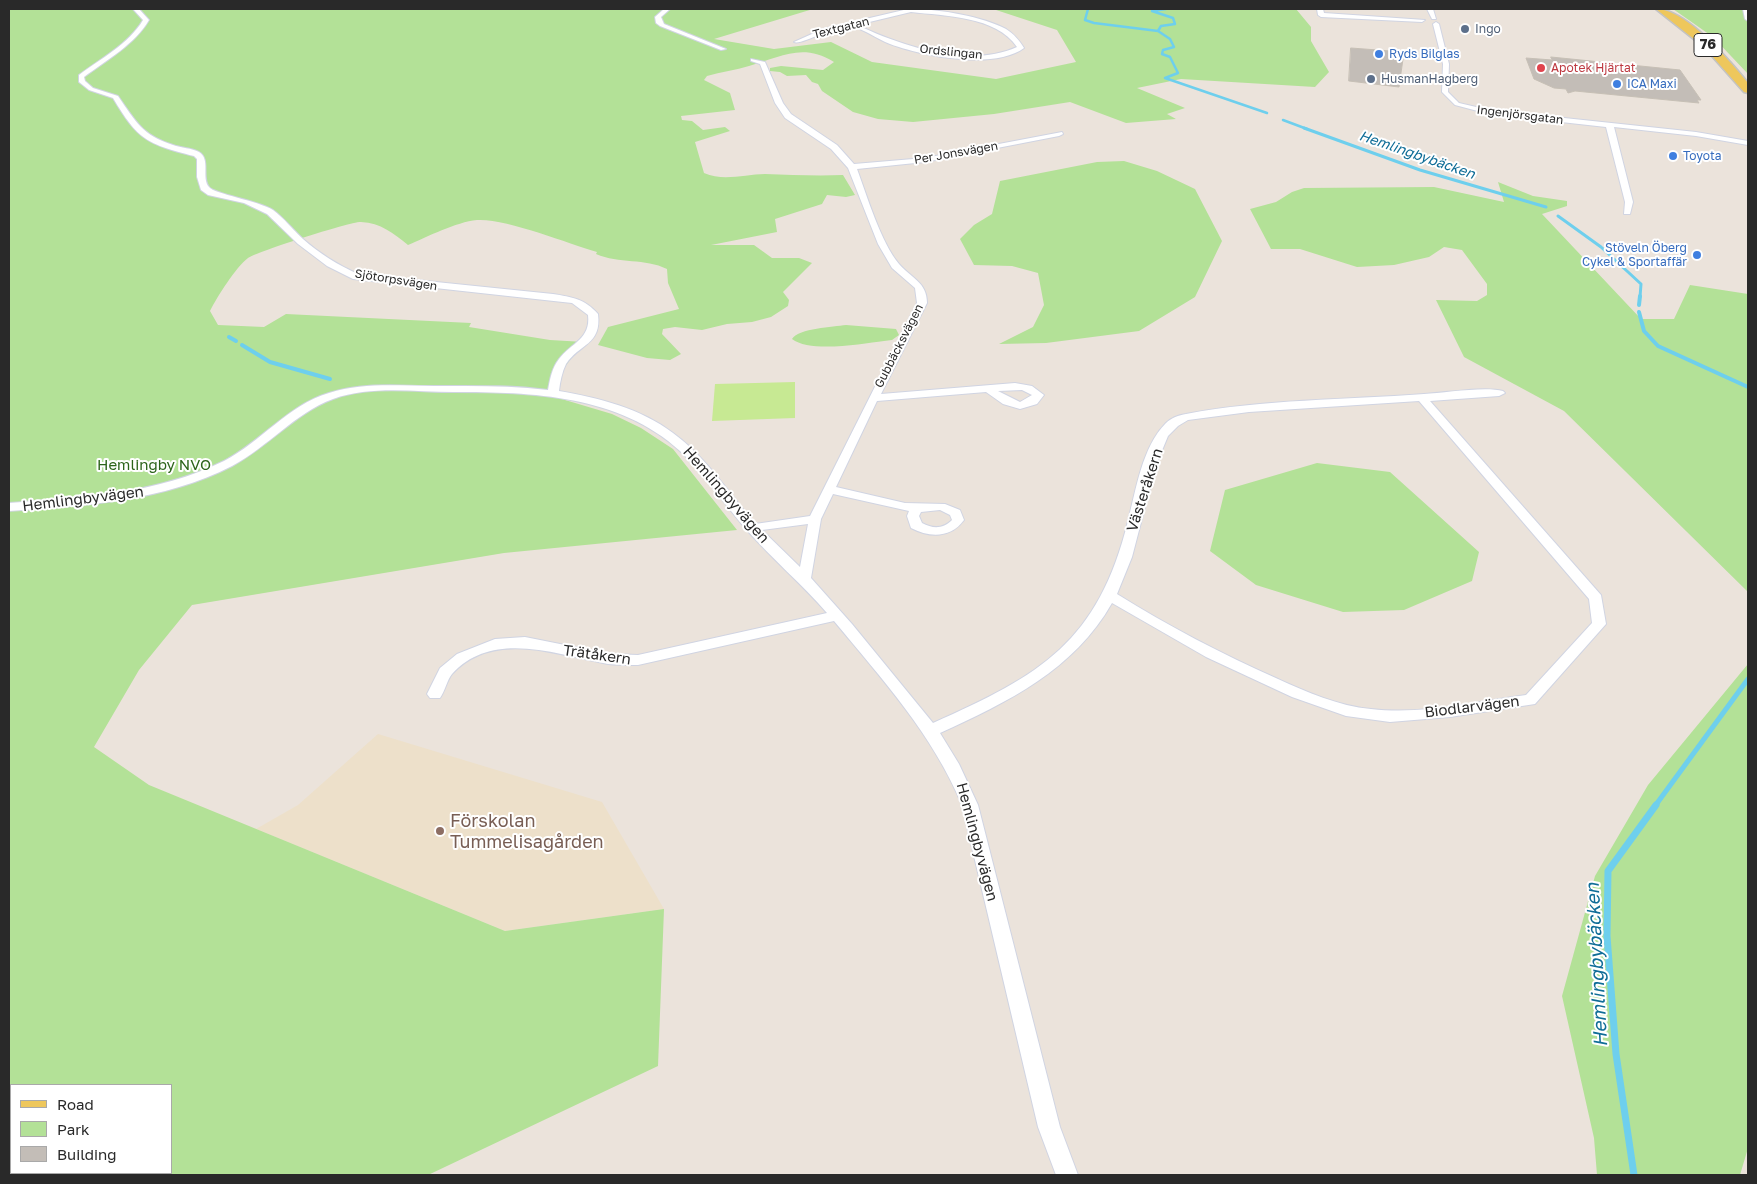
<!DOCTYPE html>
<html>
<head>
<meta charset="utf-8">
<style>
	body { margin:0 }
	#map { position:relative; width:1757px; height:1184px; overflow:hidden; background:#ebe3db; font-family:"Golos Text",sans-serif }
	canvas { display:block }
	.frame { position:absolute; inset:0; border:10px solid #292929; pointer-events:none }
	.legend { position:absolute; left:10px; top:1084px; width:162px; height:90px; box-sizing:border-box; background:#fff; border:1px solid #a9a9a9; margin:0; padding:6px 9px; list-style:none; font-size:15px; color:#292929 }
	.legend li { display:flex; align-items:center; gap:10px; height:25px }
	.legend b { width:25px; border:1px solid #a9a9a9 }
</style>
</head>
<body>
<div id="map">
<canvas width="1757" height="1184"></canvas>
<div class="frame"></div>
<ul class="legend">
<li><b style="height:6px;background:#eec75c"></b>Road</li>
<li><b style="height:14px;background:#b3e197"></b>Park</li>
<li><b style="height:14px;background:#c3bdb7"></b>Building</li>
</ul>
</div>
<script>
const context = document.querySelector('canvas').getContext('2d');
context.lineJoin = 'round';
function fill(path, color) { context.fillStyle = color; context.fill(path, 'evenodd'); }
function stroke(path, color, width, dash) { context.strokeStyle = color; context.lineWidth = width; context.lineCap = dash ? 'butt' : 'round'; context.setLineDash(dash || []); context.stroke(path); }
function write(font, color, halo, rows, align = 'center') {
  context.font = font + ' "Golos Text",sans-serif'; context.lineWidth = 4; context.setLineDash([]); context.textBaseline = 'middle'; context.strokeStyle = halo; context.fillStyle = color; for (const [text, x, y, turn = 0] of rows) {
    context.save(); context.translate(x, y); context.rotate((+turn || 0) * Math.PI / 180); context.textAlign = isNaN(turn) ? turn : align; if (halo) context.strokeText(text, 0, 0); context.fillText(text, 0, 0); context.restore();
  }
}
fill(new Path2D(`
	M378,734L602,802L664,909L505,931L256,829L298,805Z`), '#ede0ca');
fill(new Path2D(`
	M9,9H813L714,39L774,49L831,42L872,62L996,79L1076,62L1057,30L993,9H1296L1311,27V41L1329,72L1315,87L1181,79L1137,88L1185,108L1167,114L1176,119L1126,123L1070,102L994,114L913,122L878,119L853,112L822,91L818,84L812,82L806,75L787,76L780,72L770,71V68L781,66L823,70L834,62C802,42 779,58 749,66C736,70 721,72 707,76L704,80L730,93L735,110L681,116L682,120L692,121L703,130L725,127L730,131L695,142L704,173C724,182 745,174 765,174C791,175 818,176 843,175L855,195L846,197L827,195L822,204L775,219L777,232L711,245H754L772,258H799L812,263L783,292L789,300L788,306L771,317L752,322L727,324L702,330L675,327L663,329L662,334L681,354L670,360L647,358L598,345L608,327L679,309L668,283L667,269C645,258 619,264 596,254L597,252C567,243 505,218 477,220C456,222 427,237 408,245C393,233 381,223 361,222C352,221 256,252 248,258C236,267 217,297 210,311L218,325L264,327L286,314L471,323L469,327L550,340L584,342L560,373L555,397L612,414L641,428L673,449L737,530L504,553L192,605L139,670L94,747L149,785L505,931L664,909L658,1066L428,1175H9ZM11,1085H171V1173H11Z
	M1673,9H1748V74L1713,37Z
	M1124,161L1157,171L1195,189L1222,241L1195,297L1139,331L1046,343L999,344L1033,327L1044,305L1038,273L1012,266L974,265L960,239L974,225L992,214L1000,181L1097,162Z
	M1498,182L1533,196L1567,201V206L1542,214L1641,319H1674L1690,285L1748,294V592L1564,411L1464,357L1436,300L1477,301L1487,295V284L1462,250L1444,247L1429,257L1394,265L1357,267L1300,249H1271L1250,209L1276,202L1292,192L1304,188L1434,187L1504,202Z
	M846,325L896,329L899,335L892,340L884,341C861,344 810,353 792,339C799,328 833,327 846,325Z
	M1317,463L1390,472L1479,552L1472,581L1404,610L1343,612L1256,585L1210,551L1225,490Z
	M1748,664V1148L1740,1175H1597L1594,1138L1562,996L1595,876L1648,785Z`), '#b3e197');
fill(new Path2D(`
	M795,382V418L712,421L715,384Z`), '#c7e993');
stroke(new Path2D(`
	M1088,9L1085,20L1094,23L1158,31
	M1166,9L1152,11L1173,18L1175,24L1161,26L1158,31L1170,39L1174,47L1163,50L1162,54L1170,57L1178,73L1165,78L1267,113
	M1283,120L1307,129`), '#6ecfed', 2.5);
stroke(new Path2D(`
	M1304,128L1420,170L1546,207
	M1558,216L1601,247L1641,284L1640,297`), '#6ecfed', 3);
stroke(new Path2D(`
	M1639,305L1640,296
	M1639,312L1644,331L1658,346L1748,387
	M229,337L236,341
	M242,345L270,362L330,379`), '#6ecfed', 4);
stroke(new Path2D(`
	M1655,806L1748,679`), '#6ecfed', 5);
stroke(new Path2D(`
	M1634,1175L1616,1054L1607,936L1608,871L1656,805`), '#6ecfed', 7);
const building = new Path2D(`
	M1351,48L1404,52L1399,87L1349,81Z
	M1551,57L1680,70L1701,100H1697L1699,103L1575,91L1568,93L1566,89L1554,88L1534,79L1526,58L1552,60Z`);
fill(building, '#c3bdb7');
stroke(building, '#c6bfb5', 1);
const minor = new Path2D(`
	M133,9H139L149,20C135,44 107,60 84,77L85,81L93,88L118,96C136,122 142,135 173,145C181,148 192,148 199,152C211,159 201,178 209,187C214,194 259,201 273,210C284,218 293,230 303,239C320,254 338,265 358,274L553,294C572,297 585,299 598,314C602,345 579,344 566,364C562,372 560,382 559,391C599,398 640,408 673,433C706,457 729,493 755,524L810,516L917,303L915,288L892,268L878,244L848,168L831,149L785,118L775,103L760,64L751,61V59L765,62L783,103L791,114L837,145L854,164L925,158L1062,132L1063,134L1059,136L925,162L857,169C867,196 881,243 899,264C911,278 927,282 927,303L881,394L1015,383L1032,386L1044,395L1037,404L1020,409L1003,404L986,392L877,401L836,487L905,503L945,504L960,510L964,520C951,538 930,538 911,528L907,516L909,511L833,494L821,519L811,578L852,624L933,723C1041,675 1098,642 1128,521C1136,490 1142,447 1166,423C1171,418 1179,415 1186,414C1264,399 1345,400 1424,394C1444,393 1485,386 1503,391L1505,393L1499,396L1430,401L1601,595L1606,624L1535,704L1450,717L1390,722L1346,716L1292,697L1206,657L1112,603C1074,670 1008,702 940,733L959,764L978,805L1060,1127L1078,1175H1056L1038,1127L962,805C933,735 882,679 834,621L638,665C628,665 617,665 608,664C557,655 493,629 452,674C447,680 445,691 440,698H430L427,694L440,668L457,654L495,639L525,637L610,654L638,655L827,613C802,584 772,559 746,529C724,504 705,474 680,451C619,395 532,392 454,392C415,392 371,385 333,399C295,413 268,447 232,466C164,501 84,506 9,511V503C82,498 157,494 224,461C261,442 288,405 329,393C364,382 398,386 434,386C472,386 510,385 548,390C550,379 552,368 559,359C571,343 591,339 588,315L572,303L353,279L327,266L298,244L267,214L244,203L208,195L201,190L197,177V159L194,156C147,144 138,140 113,98L89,90L79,82V75C100,59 129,44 143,20ZM1022,390L1032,395L1020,402L998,391ZM1419,401L1589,599L1592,623L1526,695C1475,702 1422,715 1371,709C1338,706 1307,692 1278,679C1222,654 1168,626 1117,594L1132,557L1156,465L1168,436L1178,426L1188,420L1249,412ZM940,510L950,515L952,520C943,529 933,529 922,523L919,516L921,512ZM808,524L800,567L762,530Z
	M664,9H670L661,17L664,24L726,49L721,50L660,26L656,23L655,17Z
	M908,9C934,8 982,16 1006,29C1014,34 1019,40 1024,48C995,70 922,56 890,44C877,39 864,29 851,26C837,24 801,46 794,42L823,29ZM911,12C945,16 996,16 1017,47C969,69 902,46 857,25Z
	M1317,9H1323L1324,13L1425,20L1422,22L1321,17L1318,15Z
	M1427,9H1433L1436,19H1432Z
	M1743,9H1748V21L1745,19Z
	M1436,22L1439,24L1449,64L1448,92L1459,103L1489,110L1696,132L1748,141V145L1696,136L1614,127L1633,202L1630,214H1624L1625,202L1606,127L1489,114L1455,105L1442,92L1443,64L1433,24Z`);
const primary = new Path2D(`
	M1656,9C1686,9 1730,61 1748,83V93L1744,92L1704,47Z`);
stroke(minor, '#d0d4e2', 2);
stroke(primary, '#c3c3c3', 3);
fill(minor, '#fff');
fill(primary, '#eec75c');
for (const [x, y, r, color] of [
	[1465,29,5,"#5c6f8a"],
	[1379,54,5,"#3f7fe0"],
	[1541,68,5,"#e0444e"],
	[1371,79,5,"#5c6f8a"],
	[1617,84,5,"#3f7fe0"],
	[1673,156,5,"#3f7fe0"],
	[1697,255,5,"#3f7fe0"],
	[440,831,5,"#8d6e63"]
]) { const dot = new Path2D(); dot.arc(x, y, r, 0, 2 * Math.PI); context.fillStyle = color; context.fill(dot); stroke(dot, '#fff', 2); }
write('12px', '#292929', '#fff', [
	["Textgatan",841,28,-14],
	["Ordslingan",951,52,6],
	["Ingenjörsgatan",1520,115,7],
	["Per Jonsvägen",956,153,-10],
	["Sjötorpsvägen",396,280,9],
	["Gubbäcksvägen",899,346,-63]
]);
write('12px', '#4e5e75', '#fff', [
	["Ingo",1475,29],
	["HusmanHagberg",1381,79]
], 'left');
write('12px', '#366cbe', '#fff', [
	["Ryds Bilglas",1389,54],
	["ICA Maxi",1627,84],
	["Toyota",1683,156],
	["Stöveln Öberg",1687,248,"right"],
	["Cykel & Sportaffär",1687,262,"right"]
], 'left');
write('12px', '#be3a42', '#fff', [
	["Apotek Hjärtat",1551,68]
], 'left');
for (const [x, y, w] of [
	[1708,45,28]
]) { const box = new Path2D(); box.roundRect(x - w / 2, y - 11.5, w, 23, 4); context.fillStyle = '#fff'; context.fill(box); stroke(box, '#292929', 1); }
write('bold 14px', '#292929', null, [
	["76",1708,45]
]);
write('italic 14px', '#0f6d97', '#fff', [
	["Hemlingbybäcken",1417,155,19]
]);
write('15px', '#2c641a', '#fff', [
	["Hemlingby NVO",154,465]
]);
write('15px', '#292929', '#fff', [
	["Västeråkern",1145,490,-72],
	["Hemlingbyvägen",726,495,49],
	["Hemlingbyvägen",83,499,-7],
	["Trätåkern",597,655,8],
	["Biodlarvägen",1472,707,-7],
	["Hemlingbyvägen",977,842,75]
]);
write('18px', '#785e54', '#fff', [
	["Förskolan",450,821],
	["Tummelisagården",450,842]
], 'left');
write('italic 19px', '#0f6d97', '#fff', [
	["Hemlingbybäcken",1597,965,-93]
]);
</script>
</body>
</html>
